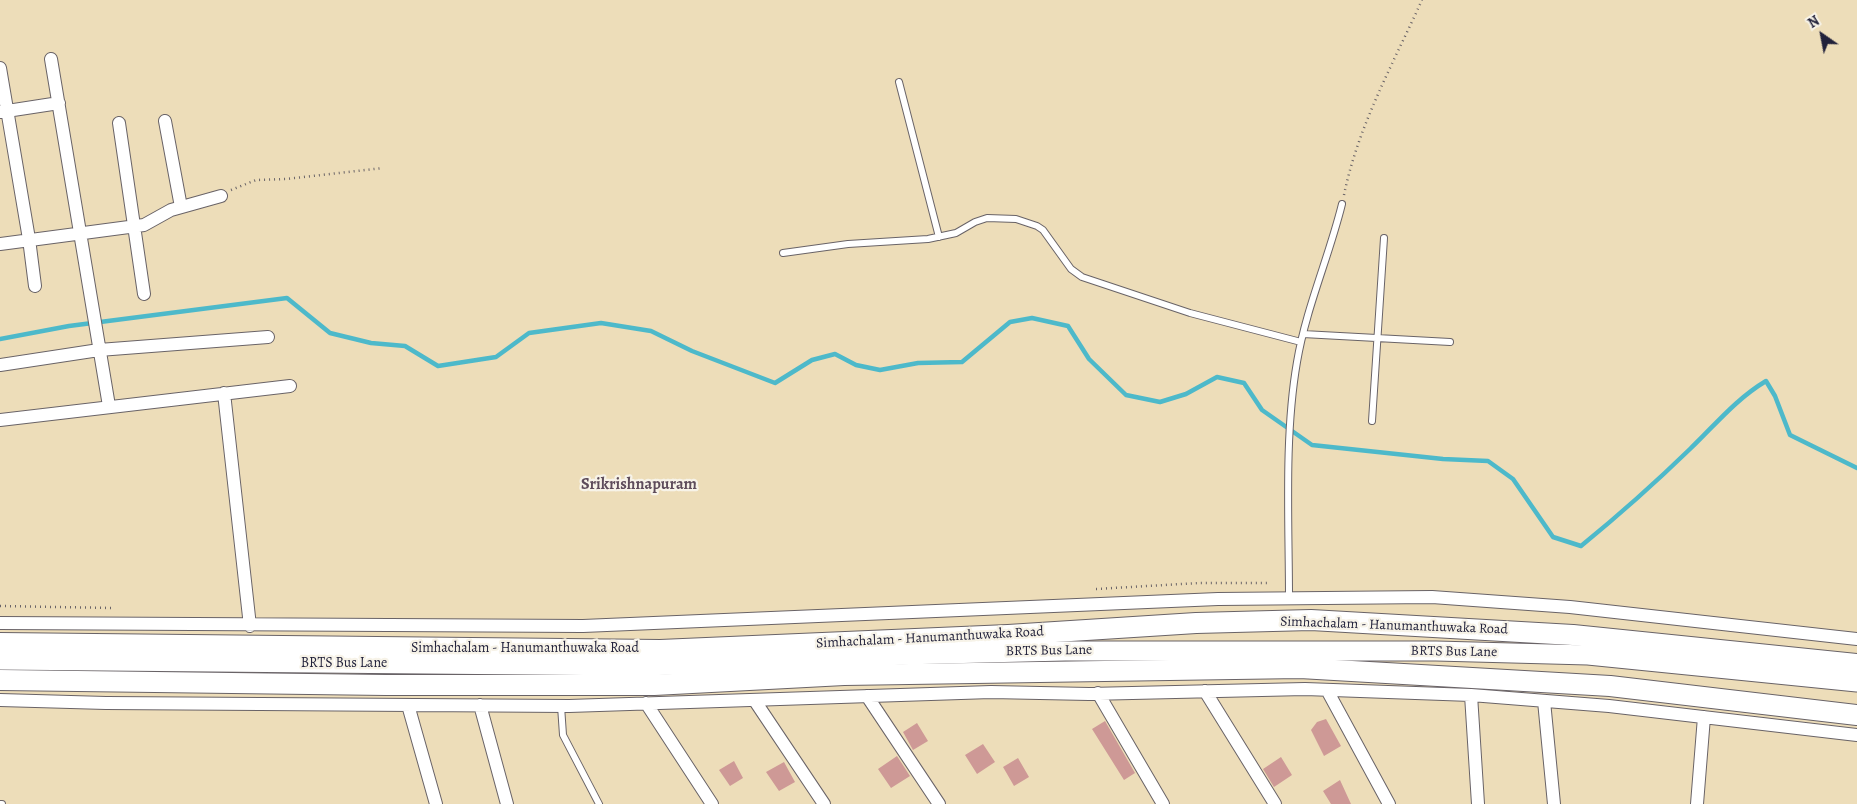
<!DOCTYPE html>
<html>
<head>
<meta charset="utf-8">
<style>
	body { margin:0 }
	#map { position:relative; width:1857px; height:804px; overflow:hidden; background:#edddb9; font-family:Alegreya,serif }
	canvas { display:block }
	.north { position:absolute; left:1797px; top:10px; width:50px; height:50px; -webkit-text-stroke:4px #f7f3e8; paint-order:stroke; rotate:327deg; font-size:14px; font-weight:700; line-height:20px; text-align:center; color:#22223b }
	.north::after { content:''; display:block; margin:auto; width:18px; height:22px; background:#22223b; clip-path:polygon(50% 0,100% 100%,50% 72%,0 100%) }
</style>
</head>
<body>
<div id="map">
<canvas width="1857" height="804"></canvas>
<div class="north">N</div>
</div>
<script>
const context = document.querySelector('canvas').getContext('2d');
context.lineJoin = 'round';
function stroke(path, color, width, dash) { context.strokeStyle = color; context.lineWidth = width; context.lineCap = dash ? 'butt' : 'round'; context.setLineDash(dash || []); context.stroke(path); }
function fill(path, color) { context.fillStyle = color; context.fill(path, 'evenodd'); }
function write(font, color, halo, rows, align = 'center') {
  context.font = font + ' Alegreya,serif'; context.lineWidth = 4.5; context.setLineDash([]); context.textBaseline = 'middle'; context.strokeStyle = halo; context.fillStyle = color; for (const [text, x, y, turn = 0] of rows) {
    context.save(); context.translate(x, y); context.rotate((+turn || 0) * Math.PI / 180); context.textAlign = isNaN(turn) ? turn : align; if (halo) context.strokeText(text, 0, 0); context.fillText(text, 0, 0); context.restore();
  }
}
stroke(new Path2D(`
	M0,339L69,326L287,298L330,333L371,343L405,346L438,366L496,357L529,333L601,323L651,331L692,351L775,383L812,360L835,354L856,365L880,370L918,363L962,362L1010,322L1032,318L1068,326L1089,359L1126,395L1160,402L1186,394L1217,377L1244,383L1262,410L1312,445L1443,459L1488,461L1513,479L1553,537L1581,546C1619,515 1655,483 1690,449C1715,425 1736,399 1766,381L1775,396L1790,435L1857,468`), '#4db9ca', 4.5);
fill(new Path2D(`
	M1326,719L1341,746L1324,756L1311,730L1317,722Z
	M1105,721L1135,773L1124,780L1092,729Z
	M917,723L928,741L913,750L903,732Z
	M983,744L995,762L977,774L965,755Z
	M897,756L910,776L891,788L878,769Z
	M1281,757L1292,775L1274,787L1263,769Z
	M1018,758L1029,777L1014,786L1003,767Z
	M734,761L743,778L730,786L719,770Z
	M784,762L795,782L779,791L766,772Z
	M1340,780L1351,804H1331L1323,791Z`), '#ce9996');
const lane = new Path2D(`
	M899,82L939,237
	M783,253L848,244L928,239L956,233L975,222L987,218L1016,219L1037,226L1043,230L1071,269L1082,277L1190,313L1301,342
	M1303,334L1450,342
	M1372,421L1384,238
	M1289,598C1289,522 1284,437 1297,362C1306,308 1329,257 1342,204
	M561,706L563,735L599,804
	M0,804H2`);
const street = new Path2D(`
	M51,59L109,406
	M0,68L29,239L35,286
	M0,112L59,103
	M165,121L181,207
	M119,123L144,294
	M0,244L144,225L171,210L221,196
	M0,365L99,350L268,337
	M224,393L250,626
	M0,420L290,386
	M0,623L583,626L1218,599L1432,597L1570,607L1857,639
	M1327,690L1389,804
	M1205,691L1275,804
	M1098,693L1163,804
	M1471,695L1478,804
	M867,696L939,804
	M0,700L106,703L569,706L991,692L1089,694L1305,689L1471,695L1609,706L1857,735
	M755,701L824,804
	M1544,701L1554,804
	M646,703L712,804
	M408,705L436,804
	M480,705L507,804
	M1697,804L1704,717`);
const secondary = new Path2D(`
	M0,660L636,666L773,663L902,655L1065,651H1436L1588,655L1857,682`);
const primary = new Path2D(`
	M0,643L660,650L1008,635L1196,623L1311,620L1573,635L1857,664
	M0,680L386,685H654L844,675L1300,668L1610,686L1857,715`);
stroke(lane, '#696367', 8);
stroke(street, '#696367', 14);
stroke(secondary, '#696367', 21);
stroke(primary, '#696367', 22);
stroke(new Path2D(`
	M231,190L256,180L286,179L383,168
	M1344,195C1358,126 1393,64 1422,0
	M1096,589L1199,583H1268
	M0,606L113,608`), '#696367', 2.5, [1, 4]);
stroke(lane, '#fff', 6);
stroke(street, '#fff', 12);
stroke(secondary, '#fff', 19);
stroke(primary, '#fff', 20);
write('14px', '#22223b', '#f7f3e8', [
	["Simhachalam - Hanumanthuwaka Road",1394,626,2],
	["Simhachalam - Hanumanthuwaka Road",930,638,-3],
	["Simhachalam - Hanumanthuwaka Road",525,649],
	["BRTS Bus Lane",1049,651,-1],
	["BRTS Bus Lane",1454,652,1],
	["BRTS Bus Lane",344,664]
]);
write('bold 16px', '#5e4c5b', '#f7f3e8', [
	["Srikrishnapuram",639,485]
]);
</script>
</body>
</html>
